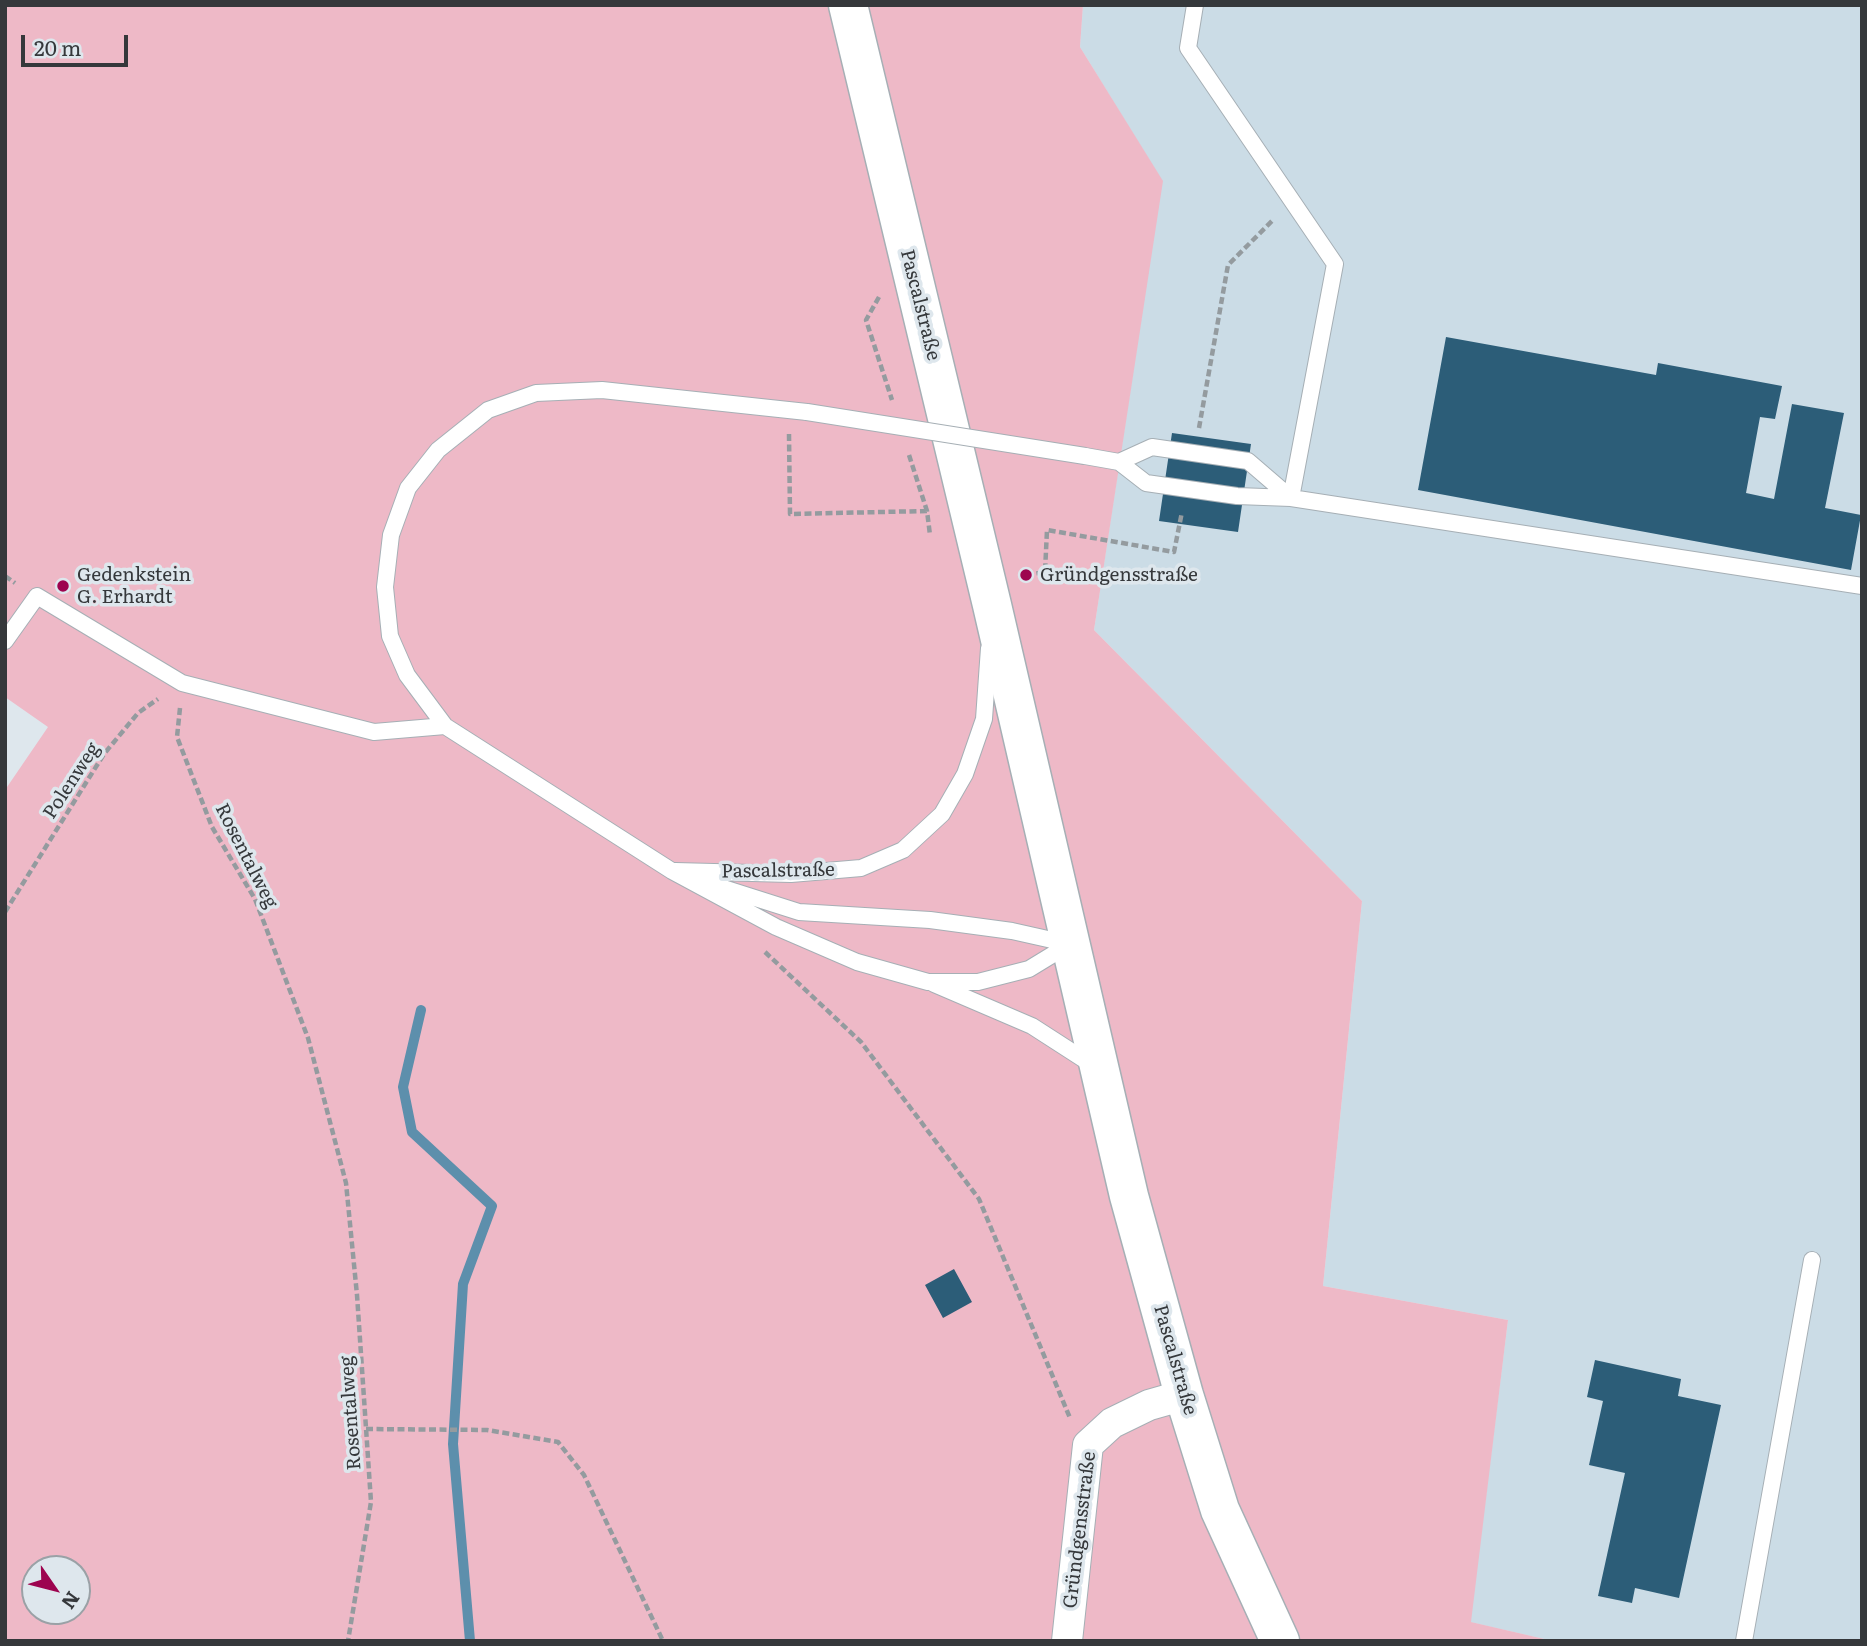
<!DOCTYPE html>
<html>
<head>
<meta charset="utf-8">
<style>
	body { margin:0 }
	#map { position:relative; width:1867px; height:1646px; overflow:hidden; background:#dee7ed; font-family:Literata,serif }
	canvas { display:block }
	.frame { position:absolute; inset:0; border:7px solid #35383b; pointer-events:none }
	.north { position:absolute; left:21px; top:1555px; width:70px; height:70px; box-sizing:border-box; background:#dee7ed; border:2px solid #9aa1a6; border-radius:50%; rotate:125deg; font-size:19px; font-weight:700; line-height:28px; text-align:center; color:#35383b }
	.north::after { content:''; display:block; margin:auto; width:24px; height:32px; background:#9d044f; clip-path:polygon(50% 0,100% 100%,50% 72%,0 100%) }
	.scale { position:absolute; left:21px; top:35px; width:107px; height:32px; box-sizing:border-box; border:4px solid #35383b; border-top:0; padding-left:9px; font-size:21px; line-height:24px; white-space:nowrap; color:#35383b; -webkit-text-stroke:5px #dee7ed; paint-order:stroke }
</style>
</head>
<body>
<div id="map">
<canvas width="1867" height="1646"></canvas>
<div class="frame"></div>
<div class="north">N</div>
<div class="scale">20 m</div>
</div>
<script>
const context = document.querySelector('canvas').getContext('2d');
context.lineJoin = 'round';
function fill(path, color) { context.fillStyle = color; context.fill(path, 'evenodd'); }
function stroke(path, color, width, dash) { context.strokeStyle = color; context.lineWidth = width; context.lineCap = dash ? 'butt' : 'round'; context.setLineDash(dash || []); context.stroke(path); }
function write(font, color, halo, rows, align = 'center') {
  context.font = font + ' Literata,serif'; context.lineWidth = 7; context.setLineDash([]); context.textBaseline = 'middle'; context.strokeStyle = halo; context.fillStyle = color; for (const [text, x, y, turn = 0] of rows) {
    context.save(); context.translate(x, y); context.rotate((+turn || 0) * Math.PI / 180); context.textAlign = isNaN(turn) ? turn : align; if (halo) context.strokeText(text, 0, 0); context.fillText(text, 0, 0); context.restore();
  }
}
fill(new Path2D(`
	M1083,5H1862V1641H1553L1470,1622L1508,1320L1323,1286L1362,901L1094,630L1162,181L1080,47Z`), '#cbdce6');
fill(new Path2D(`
	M5,5H1083L1080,47L1163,181L1094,630L1362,901L1323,1286L1508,1320L1471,1622L1553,1641H5V790L48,727L5,697ZM35,1569H77V1611H35Z`), '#eeb9c7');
stroke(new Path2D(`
	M421,1010L403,1087L412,1132L492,1206L463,1284L453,1444L470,1641`), '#5d8fac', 10);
fill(new Path2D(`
	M1446,337L1656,375L1658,363L1782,386L1775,419L1760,417L1746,493L1774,499L1792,404L1844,413L1825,508L1861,515L1851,570L1418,490Z
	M1172,433L1251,444L1238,532L1159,521Z
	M954,1269L972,1302L943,1318L925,1285Z
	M1595,1360L1681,1379L1678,1396L1721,1405L1679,1598L1635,1588L1632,1603L1598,1596L1625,1473L1589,1465L1603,1401L1587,1397Z`), '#2c5d78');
const service = new Path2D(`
	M1195,5L1188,48L1335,264L1291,498
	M807,412L602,390L536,393L488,410L438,450L408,488L391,535L385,587L390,636L407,675L445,726L672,871L776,927L857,962L928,982H978L1029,969L1070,944
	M1085,456L1119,462L1146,483L1237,496L1291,498L1862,586
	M1119,462L1152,447L1248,461L1291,498
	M5,641L37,596L182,683L374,732L445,726
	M675,871L791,874L861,868L903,850L942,814L965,774L984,719L989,648
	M711,884L799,912L930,920L1012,931L1070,944
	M934,984L1032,1026L1094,1066
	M1744,1641L1812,1260`);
const minor = new Path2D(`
	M1067,1641L1088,1445L1112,1423L1149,1405L1184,1395`);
const tertiary = new Path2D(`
	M848,5L992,605L1129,1196L1184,1395L1220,1510L1280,1641`);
stroke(service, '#a6afb5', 18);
stroke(minor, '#a6afb5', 32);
stroke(tertiary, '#a6afb5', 41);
stroke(new Path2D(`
	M879,297L866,320L892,400
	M1199,428L1228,265L1273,220
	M789,434L790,514L927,511
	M909,455L927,511L930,535
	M1026,575L1045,572L1047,530L1174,552L1182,512
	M5,576L15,583
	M180,708L177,737L212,827L255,899L308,1038L346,1183L357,1295L371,1502L348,1641
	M5,912L104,754L138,713L158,699
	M765,952L861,1042L979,1199L1070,1418
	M366,1429L487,1430L558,1442L584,1475L663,1641`), '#949b9f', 4.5, [7, 3.5]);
stroke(service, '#fff', 16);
stroke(minor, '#fff', 30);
stroke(tertiary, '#fff', 38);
const serviceBridge = new Path2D(`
	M807,412L1085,456`);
stroke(serviceBridge, '#a6afb5', 18, []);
stroke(serviceBridge, '#fff', 16);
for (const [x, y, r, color] of [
	[1026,575,7,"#9d044f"],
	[63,586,7,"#9d044f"]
]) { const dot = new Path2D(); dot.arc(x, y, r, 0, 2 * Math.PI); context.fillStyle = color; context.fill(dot); stroke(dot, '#dee7ed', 2.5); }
write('19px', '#35383b', '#dee7ed', [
	["Pascalstraße",920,305,76],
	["Polenweg",72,781,-57],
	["Rosentalweg",246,856,63],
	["Pascalstraße",778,871,-1],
	["Pascalstraße",1175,1360,74],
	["Rosentalweg",351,1413,-94],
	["Gründgensstraße",1080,1530,-83]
]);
write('19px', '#35383b', '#dee7ed', [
	["Gedenkstein",77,575],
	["G. Erhardt",77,597],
	["Gründgensstraße",1040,575]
], 'left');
</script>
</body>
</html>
